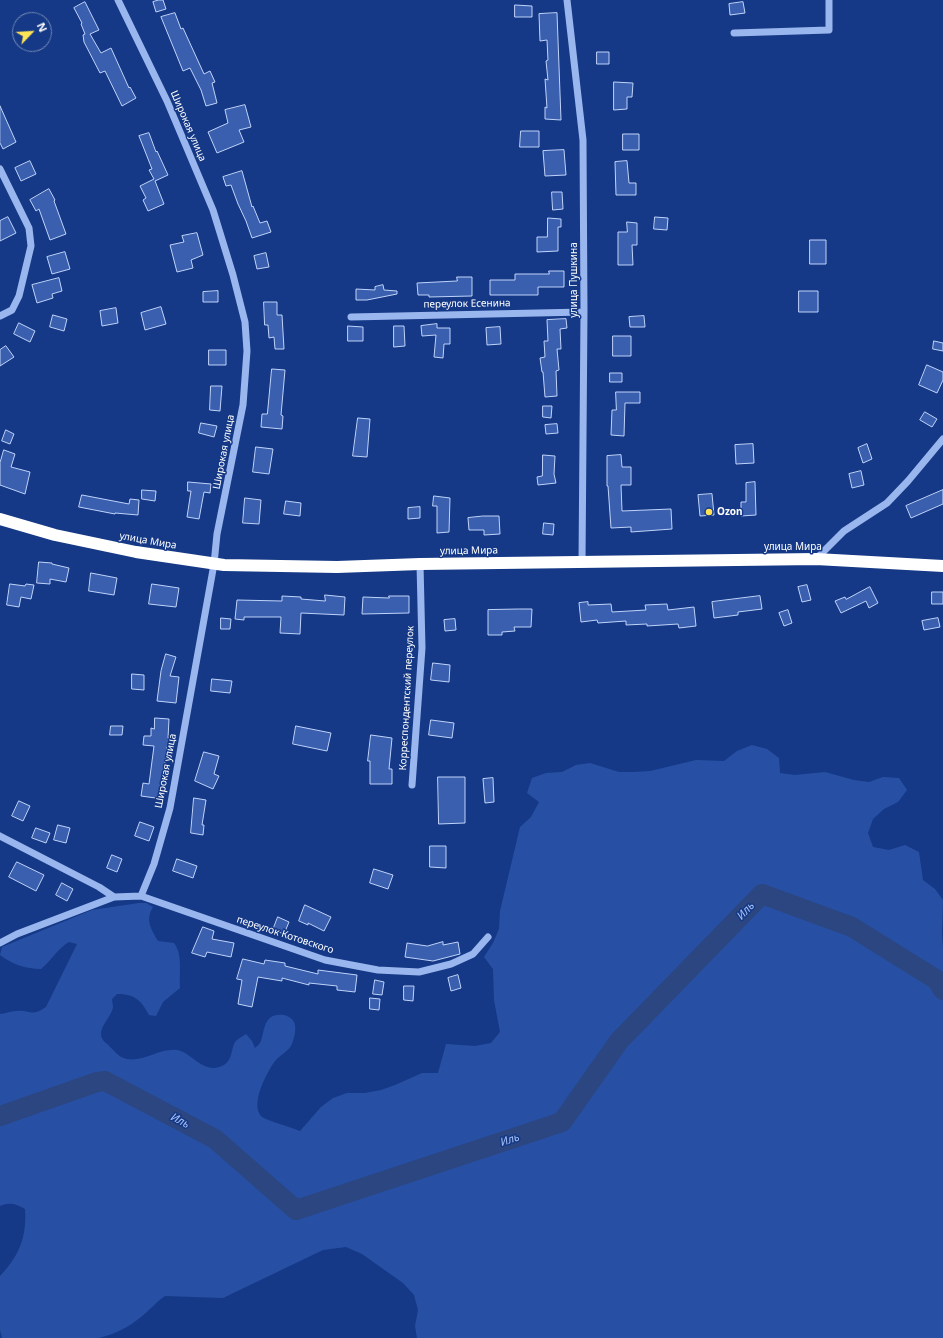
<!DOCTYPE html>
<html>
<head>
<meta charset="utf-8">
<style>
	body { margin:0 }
	#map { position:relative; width:943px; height:1338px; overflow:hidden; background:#153986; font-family:"Noto Sans",sans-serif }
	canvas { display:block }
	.north { position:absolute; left:12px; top:12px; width:40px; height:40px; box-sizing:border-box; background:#153986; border:1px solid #7388b6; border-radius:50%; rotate:65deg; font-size:11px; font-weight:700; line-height:16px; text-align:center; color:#fff }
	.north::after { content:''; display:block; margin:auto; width:14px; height:18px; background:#ffe357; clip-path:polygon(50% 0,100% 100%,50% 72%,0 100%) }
</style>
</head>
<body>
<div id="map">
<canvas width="943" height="1338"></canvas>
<div class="north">N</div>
</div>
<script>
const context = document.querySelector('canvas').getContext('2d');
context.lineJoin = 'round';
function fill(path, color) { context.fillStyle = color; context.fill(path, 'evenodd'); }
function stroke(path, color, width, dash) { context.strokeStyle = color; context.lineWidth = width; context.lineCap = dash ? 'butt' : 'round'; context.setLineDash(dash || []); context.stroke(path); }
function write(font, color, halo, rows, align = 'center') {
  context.font = font + ' "Noto Sans",sans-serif'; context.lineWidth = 3; context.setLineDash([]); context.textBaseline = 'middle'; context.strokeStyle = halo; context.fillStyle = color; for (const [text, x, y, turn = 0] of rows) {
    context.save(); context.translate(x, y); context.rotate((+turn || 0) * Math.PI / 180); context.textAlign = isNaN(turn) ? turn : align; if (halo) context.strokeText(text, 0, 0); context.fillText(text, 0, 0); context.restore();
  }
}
fill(new Path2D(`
	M752,745L767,749L779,758L780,773L795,775L825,772L854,780L869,782L883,777L899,778L907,790L898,802L884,809L873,819L868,833L873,847L889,850L905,845L919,852L923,880L935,889L943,900L942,934L943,949V1338H417L415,1326L418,1310L414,1295L403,1283L362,1254L346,1247L323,1250L223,1298L165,1296C156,1302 150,1310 141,1317C129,1327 115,1334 99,1338H2L0,1330V1276C19,1256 27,1237 25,1209C16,1204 10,1202 0,1206V1014C5,1014 10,1011 16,1011C30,1009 30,1018 46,1007L77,944L69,942C58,948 51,961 41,969C26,969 12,964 0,955L2,947L92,910L139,903H146L153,907C145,920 151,929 158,941L174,943C183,955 179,973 180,988L163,1002L156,1016L149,1015C141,1000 135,994 117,994L112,999C112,1001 113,1005 113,1007C111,1019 96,1028 103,1040C105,1043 108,1044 110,1047C114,1050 116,1054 121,1057C139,1066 159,1047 177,1050C193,1053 204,1076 224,1065C232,1060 231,1051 234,1044C236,1039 242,1037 246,1034L252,1041L255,1048C257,1046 260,1044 261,1041C265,1029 264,1012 284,1015C288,1016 292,1018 294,1022C297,1028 294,1040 291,1046C287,1052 280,1055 275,1061C267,1072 249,1105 262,1117C266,1120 293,1128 300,1131L321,1107L333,1098L347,1093H365L381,1090L395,1085L422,1073H438L446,1044L475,1046L491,1043L500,1032L494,1000L493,969L484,957L493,943L499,929L500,911L520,827L531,817L539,802L527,793L532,778L546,773L562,772L576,765L590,763L619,772H634L650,771L696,760L724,761L737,751Z`), '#2750a5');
stroke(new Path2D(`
	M0,1116L97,1082L105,1081L215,1139L296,1210L562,1122L619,1041L762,894L852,927L937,980L943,990`), '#2b4680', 20);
const building = new Path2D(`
	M159,0H163L166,9L156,12L153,2Z
	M85,2L99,30L90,34L101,53L111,48L129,88L130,87L136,98L122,106L105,71L100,73L84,42L83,35L85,34L81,24L82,23L74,8Z
	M743,2L745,13L730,15L729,4Z
	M515,5L532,6V17H515Z
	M175,13L181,29L183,28L204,74L210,71L215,82L212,83L217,103L206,106L201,90L190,68L183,71L161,17Z
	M557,13L561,120L545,119V107L547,108L545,79L548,80L546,61L548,60L547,40L540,41L539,14Z
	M597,52H609V64H597Z
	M614,82L633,83L632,97H627V109L614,110Z
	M245,105L251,127L239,130L244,142L217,153L208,132L228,123L225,110Z
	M0,106L16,142L3,149L0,143Z
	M521,131H539V147H520Z
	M149,133L156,152L157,151L168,175L155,181L164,204L148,211L143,200L146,198L140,186L154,179L149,170L152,169L139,136Z
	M623,134H639V150H623Z
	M564,150L566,175L545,176L543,151Z
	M30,161L36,174L21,181L15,168Z
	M627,161L629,183H636V195H616L615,162Z
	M242,171L252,207L253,206L260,223L267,221L271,232L252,238L246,221L238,204L231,185L226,186L223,177Z
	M49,189L55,200L54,201L66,234L50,240L39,209L36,211L30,200Z
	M552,192H562L563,209L553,210Z
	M8,217L16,233L0,241V221Z
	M655,217L668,218L667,230L654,229Z
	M548,218L561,219V227H558V251L537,252V237H547Z
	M627,222L637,223V245H632L633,265H618V232H627Z
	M197,233L203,255L191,260L193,268L177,272L170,245L184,242L182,236Z
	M810,240H826V264H810Z
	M65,252L70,269L52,274L47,257Z
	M266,253L269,267L257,269L254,256Z
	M549,271H564V287H538V295H490V280H515V274H549Z
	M457,277H472V296L429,297V295H418L417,283L457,281Z
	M59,278L62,291L52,294L53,298L37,303L32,285Z
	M383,285L384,290L397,291V294L367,300H356V289L375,290V287Z
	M218,291V302H203V292Z
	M799,291H818V312H799Z
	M264,302H277V315H282L284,349H275L274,337L269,338L268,325H265Z
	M161,307L166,324L145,330L141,313Z
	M116,308L118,323L102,326L100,311Z
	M53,315L67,319L64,331L50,327Z
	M644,316L645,327H630L629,317Z
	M566,319L567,328L560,329L561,349H557L559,370L556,371L557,396L545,397L543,372H542L540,358L545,357L544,341H548L547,320Z
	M19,323L35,331L30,342L14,334Z
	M437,324V328H450V344H444L443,358L434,357L436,335L422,336L421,326Z
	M348,326L363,327V341H348Z
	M394,326H404L405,346L394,347Z
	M500,327L501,344L487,345L486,328Z
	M613,336H631V356H613Z
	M934,341L943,343V351L933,349Z
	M6,346L14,357L0,366V350Z
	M209,350H226V365H209Z
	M927,365L943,372V380L937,393L919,385Z
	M272,369L285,370L281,415L283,416L282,429L261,427L262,414H267Z
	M610,373H622V382H610Z
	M211,386H222L220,411L210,410Z
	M616,392H640V403H625L624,436L611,435L612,410H616Z
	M543,406H552L551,418L543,417Z
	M925,412L937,419L932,427L920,420Z
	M358,418L370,419L367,457L353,456Z
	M201,423L217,426L214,437L199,433Z
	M557,424L558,433L546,434L545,425Z
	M6,430L14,434L10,444L2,441Z
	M753,444L754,463L736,464L735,445Z
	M867,444L872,459L863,463L858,448Z
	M256,447L273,449L269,474L253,472Z
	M4,450L15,454L11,467L30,472L25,494L0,485V463Z
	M543,455L555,456L554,474L556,483L538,485L537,477L542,476Z
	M621,455L622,467H631V485H621L622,511L671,509L672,529L631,532V527L611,528L608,486H607V456Z
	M861,471L864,485L852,488L849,474Z
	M188,482L211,484L210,493L204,492L199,519L187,517L191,491H188Z
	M755,482L756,515L741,516V502H746V483Z
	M142,490L156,491L155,501L142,499Z
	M943,490V504L911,518L906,506Z
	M712,494L714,515L700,516L698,495Z
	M82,495L129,504L130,499L139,500L138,515L115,513V514L79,507Z
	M434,496L450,498L449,532L437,533V506H433Z
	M245,498L261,500L259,524L243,523Z
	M286,501L301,503L300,516L284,514Z
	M420,507V518L408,519V508Z
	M483,516H499L500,534L484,535V530H469L468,518Z
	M544,523L554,524L553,535L543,534Z
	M39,562L52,563V564L69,568L66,582L50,579V584L37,583Z
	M91,573L117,578L114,595L89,591Z
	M10,584L25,586L26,584L34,585L31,599L21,597L19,607L7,605Z
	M152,584L179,588L176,607L149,604Z
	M807,585L811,600L802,602L798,587Z
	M870,587L878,603L869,608L866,601L841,613L835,601L845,597L846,599Z
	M932,592H943V604H932Z
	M325,595L345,597L344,615L301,613L300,634L280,633L281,617H244V620L235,619L237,600L282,601V596L301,597V599L325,601Z
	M389,596H409V613L362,614L363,597L389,598Z
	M760,596L762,609L738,612V615L714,618L712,602Z
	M588,602V605L611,604L612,612L646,610L645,605L667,604L668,610L694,607L696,626L679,628L678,624L647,626V624L626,625V621L598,623L597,620L581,622L579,603Z
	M519,609H532L531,627H514L515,631L502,632V635H488V610Z
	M788,610L792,623L784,626L779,613Z
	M221,618L231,619L230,629H221Z
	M938,618L940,627L924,630L922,621Z
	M455,619L456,630L445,631L444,620Z
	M166,654L176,657L170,676L179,677L176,703L157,701L161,671Z
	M433,663L450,665L449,682L431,680Z
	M132,674L144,675V690L132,689Z
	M212,679L232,681L230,693L211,691Z
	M155,718L169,719L168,738H171L170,747H167L162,785L165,786L163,799L141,796L143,783L149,784L154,746L143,745L144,736H151V728L154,729Z
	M431,720L454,723L452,738L429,735Z
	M111,726H123L122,735H110Z
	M296,726L331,733L327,751L293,744Z
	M371,735L392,738L389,769H392V784H370V761H368Z
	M204,752L219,756L214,774L219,776L213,789L195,781Z
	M438,777H465V823L439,824Z
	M493,778L494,802L485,803L483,779Z
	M194,798L206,800L202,825H204L203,835L191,833Z
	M19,801L30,806L23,821L12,816Z
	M140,822L154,827L149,841L135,836Z
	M58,825L70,828L66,843L54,840Z
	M36,828L50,833L46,843L32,838Z
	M430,846H446V868L430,867Z
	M112,855L122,859L117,872L107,868Z
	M177,859L197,866L193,878L173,871Z
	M17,862L44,875L36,891L9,877Z
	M374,869L393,875L388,889L370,883Z
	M62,883L73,889L67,901L56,895Z
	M305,905L331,917L324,931L308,923V925L299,921Z
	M278,917L289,922L284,934L273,930Z
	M203,927L214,931L212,939L234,943L231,957L207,952L205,957L192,953Z
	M443,942V945L458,942L460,954L433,961L405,957L407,943L427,946Z
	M243,959L264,964L265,960L285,963V966L318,974V970L357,975L355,992L337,990V986L309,983V985L282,978V981L258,977L252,1007L238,1004L242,980L237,979Z
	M458,975L461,988L451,991L448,978Z
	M375,980L384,982L382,995L373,994Z
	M404,986H414L413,1001L404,1000Z
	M370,998L380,999L379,1010L370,1009Z`);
fill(building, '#395fae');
stroke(building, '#c0d3fa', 1);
stroke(new Path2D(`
	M118,0L167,101L213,210L233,275L245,322L247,351L243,405L217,534L214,564L170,808L154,864L141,896
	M567,0L583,140L584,312L582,562
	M734,33L829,30V0
	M0,169L29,228L31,246L19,296L12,310L0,316
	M351,317L584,312
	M816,559L844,531L887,503L908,481L943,439
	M412,785L422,648L420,564
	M0,836L99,887L114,897
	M0,943L17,934L114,897L141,896L325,960L378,970L419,972L451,964L473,954L488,937`), '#9ab6ee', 7);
stroke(new Path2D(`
	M0,519L55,535L136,552L224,565L337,567L420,564L816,559L943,566`), '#fff', 12);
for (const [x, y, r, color] of [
	[709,512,4,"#ffe357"]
]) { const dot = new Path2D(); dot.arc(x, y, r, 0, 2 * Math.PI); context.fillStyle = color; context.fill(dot); stroke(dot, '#153986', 1.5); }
write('10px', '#fff', '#153986', [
	["Широкая улица",188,126,67],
	["улица Пушкина",574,280,-90],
	["переулок Есенина",467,304,-1],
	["Широкая улица",224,452,-79],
	["улица Мира",148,541,10],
	["улица Мира",793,547],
	["улица Мира",469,551,-1],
	["Корреспондентский переулок",407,698,-87],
	["Широкая улица",166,771,-79],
	["переулок Котовского",285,935,18]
]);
write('bold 10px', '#fff', '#153986', [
	["Ozon",717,512]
], 'left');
write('italic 11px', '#a5c0f6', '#153986', [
	["Иль",746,911,-46],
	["Иль",180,1121,28],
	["Иль",510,1140,-18]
]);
</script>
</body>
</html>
